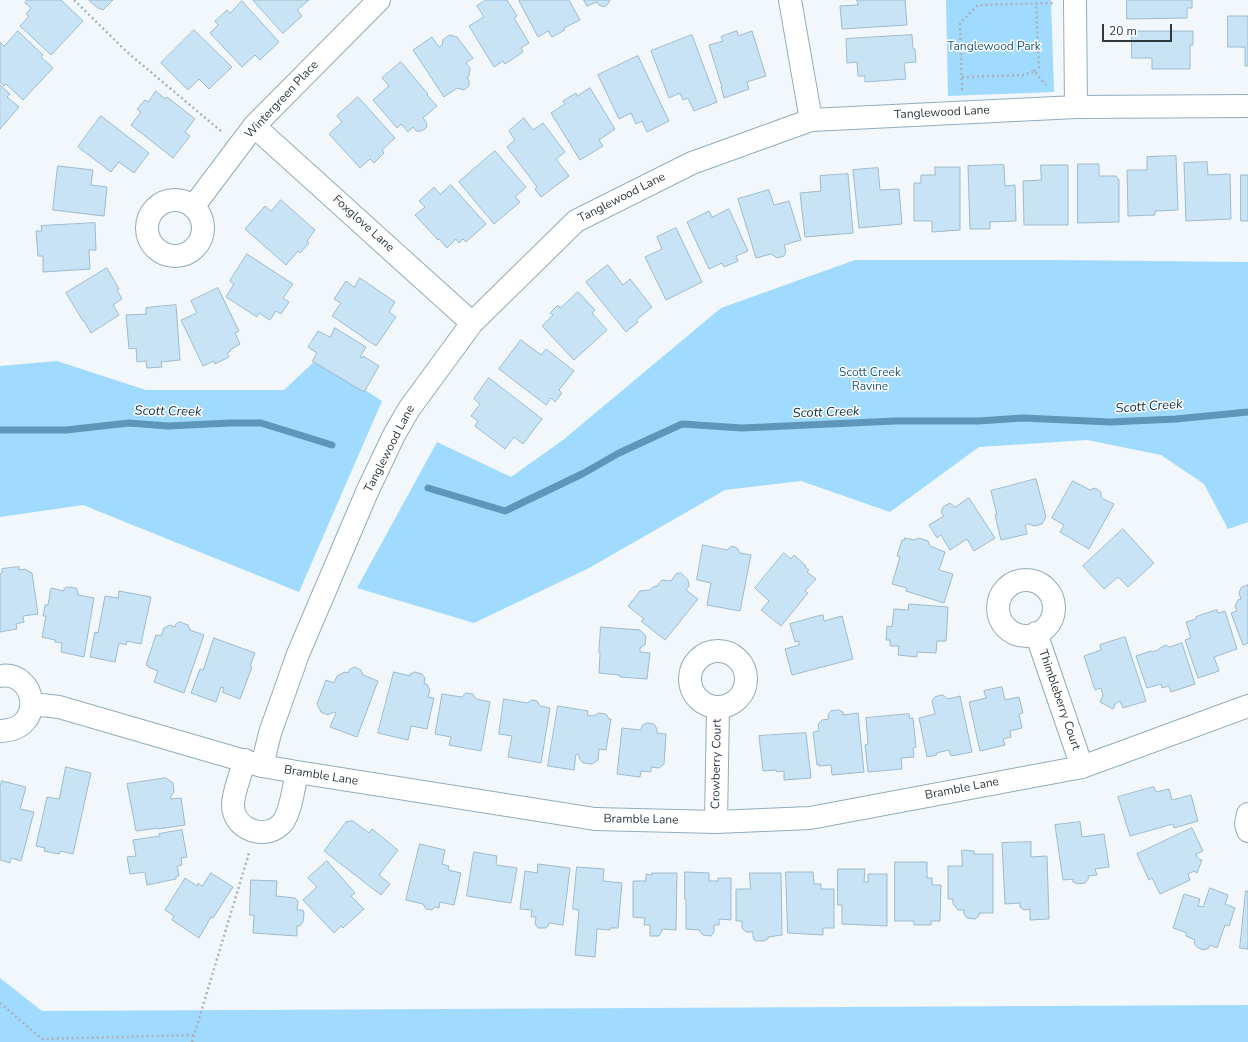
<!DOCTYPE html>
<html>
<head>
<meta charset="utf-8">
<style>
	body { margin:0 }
	#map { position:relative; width:1248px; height:1042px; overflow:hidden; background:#f1f7fb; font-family:"Nunito Sans",sans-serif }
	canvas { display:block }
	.scale { position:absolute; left:1102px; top:24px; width:70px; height:18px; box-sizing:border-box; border:2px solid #2d383f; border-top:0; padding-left:5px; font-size:12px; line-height:14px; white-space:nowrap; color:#2d383f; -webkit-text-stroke:3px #fff; paint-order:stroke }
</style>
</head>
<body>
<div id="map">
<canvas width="1248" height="1042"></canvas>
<div class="scale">20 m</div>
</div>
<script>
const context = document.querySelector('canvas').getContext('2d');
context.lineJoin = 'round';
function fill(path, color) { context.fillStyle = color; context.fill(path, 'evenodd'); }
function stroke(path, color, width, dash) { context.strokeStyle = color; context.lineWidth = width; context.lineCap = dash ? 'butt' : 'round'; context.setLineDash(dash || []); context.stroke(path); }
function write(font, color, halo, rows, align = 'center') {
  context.font = font + ' "Nunito Sans",sans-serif'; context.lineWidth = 3; context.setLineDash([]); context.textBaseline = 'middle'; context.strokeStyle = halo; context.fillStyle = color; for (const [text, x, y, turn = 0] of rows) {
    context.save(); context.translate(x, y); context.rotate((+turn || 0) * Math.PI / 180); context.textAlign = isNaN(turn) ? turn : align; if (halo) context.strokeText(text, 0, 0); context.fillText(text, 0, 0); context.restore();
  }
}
fill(new Path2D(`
	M946,0H1051L1054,92L948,96Z
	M855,260H1052L1248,262V522L1228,529L1204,484L1161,455L1087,440L979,447L890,512L801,481L725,490L589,568L474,623L357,588L437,442L511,477L563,440L721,308Z
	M317,359L382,401L299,592L83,505L0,517V366L57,361L146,390H284Z
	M0,978L42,1011L1248,1005V1042H0Z`), '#a0dafe');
stroke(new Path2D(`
	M0,430H66L129,423L168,426L230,423H261L332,445
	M428,488L505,511L584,473L619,453L682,424L742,428L895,421H978L1023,418L1110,422L1176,419L1248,412`), '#5c96b9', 7);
const building = new Path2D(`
	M27,0H61L83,21L51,55L20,26L29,16L26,14L31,8L25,3Z
	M89,0H113L103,10L98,8Z
	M253,0H309L297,10L302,16L283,33Z
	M486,0H507L517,16L514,18L529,43L521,48L523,52L505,64L503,61L494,67L469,26L484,17L477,6Z
	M521,0H569L580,20L564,28L565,30L552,37L548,31L538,37L519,1Z
	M584,0H610L608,4L604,7L599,5L597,2L587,6Z
	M857,0H905L907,25L842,29L840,6L858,5Z
	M1127,0H1192V8H1187V18L1127,19Z
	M242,1L279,42L260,60L255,55L242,67L210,33L218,25L215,21L227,10L230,13Z
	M1228,16H1248V66H1245V47H1228Z
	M194,30L232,67L209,89L199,79L188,90L161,63Z
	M18,31L43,55L41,57L53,68L23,100L6,84L4,86L0,82V42L4,46Z
	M737,31L738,36L752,31L766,76L747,82L749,89L724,98L721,87H722L709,45L723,41L721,37Z
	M1132,31H1193V45H1190V69H1152V58H1132Z
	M450,35L457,37L473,58L466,63L470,68L469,76L467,77L469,81V86L464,90L457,88L444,97L413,50L432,37L439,47L442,45L443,40Z
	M692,35L717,102L694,111L688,98L683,100L680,93L669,98L651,51Z
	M912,35L913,49H915L916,62L904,63L906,79L865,82V76H858L857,62L847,63L846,39Z
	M638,56L669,121L647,132L642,121L636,124L631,113L619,119L598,75Z
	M401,62L428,94L427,95L437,106L423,118L426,122L427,127L422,131H416L413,127L408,132L401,124L397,128L373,100L389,86L382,78Z
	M0,85L10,94L7,97L19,107L0,129Z
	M590,88L615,129L599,140L603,146L580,160L551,113L565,104L563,101L576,93L577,96Z
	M156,91L165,99L167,97L195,119L185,132L190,136L173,158L131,125L141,112L137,109L145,100L148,102Z
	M358,97L395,138L382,150L384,153L374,163L370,159L360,168L329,134L342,122L337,116Z
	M101,116L149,153L134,173L119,162L111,172L78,147Z
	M524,118L533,130L543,123L565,152L556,159L569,176L541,197L535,189L537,187L507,147L515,140L509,131Z
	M495,151L526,187L515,197L520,202L494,224L459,182Z
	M1176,156L1178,210L1155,211V215L1128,216L1127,170H1147V157Z
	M1207,162L1208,175L1230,174L1231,219L1186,221L1184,163Z
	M1078,164H1099V176H1116L1119,180V222L1078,223Z
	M1004,165L1005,186L1015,185L1016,221L990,222V229H970L968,166Z
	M1041,165H1068V225H1024L1023,181L1041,180Z
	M58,166L93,170L91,185L107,187L104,216L53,210Z
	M935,167H960V230L932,232V221H914V183H921V175H935Z
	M878,168L880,190L899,189L902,224L859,228L853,170Z
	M848,174L853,233L805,237L800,193L821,191L820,176Z
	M1241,175H1248V221H1241Z
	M451,185L486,224L466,242L463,239L459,243L456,239L447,248L439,239L438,240L415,215L425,207L419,201L434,187L440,194Z
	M769,190L774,205L789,201L801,240L784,245L786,251L784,256L777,258L771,254L756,258L738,199Z
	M281,200L315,230L307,241L309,243L300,253L298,251L286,265L245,229L265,206L271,211Z
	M729,209L748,251L736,256L738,261L724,267L722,263L709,269L687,222L709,211L712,217Z
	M95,223L96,250H89L90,269L43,272V256H38L36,231H42L41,226Z
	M676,228L702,282L666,300L645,257L662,249L657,237Z
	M247,254L293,284L283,298L289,302L281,314L276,311L270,320L259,313L257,317L226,297L234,284L230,281Z
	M608,265L623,285L630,279L652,307L636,320L638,322L626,332L586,282Z
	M107,268L119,289L117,290L122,299L113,305L119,315L91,333L84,321H83L66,293Z
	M360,278L395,302L389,312L396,317L376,346L332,316L341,303L334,299L346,281L354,287Z
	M218,288L239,331L235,333L240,344L230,350L231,351L227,353L229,357L215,364L214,361L203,366L181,320L197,313L191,301Z
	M578,292L595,310L592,313L607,330L574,360L542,326L553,315L550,313L558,305L560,308Z
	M176,305L180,360L161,362L162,367L147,368L146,361L137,362L136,348L129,349L126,315L146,314V308Z
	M335,328L366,347L360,357L362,358L363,356L379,366L364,392L312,361L317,353L308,347L318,331L330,337Z
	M521,340L541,355L546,349L574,371L559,390L562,393L555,402L551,398L546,405L499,369Z
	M489,378L542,419L523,444L514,437L505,449L475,426L478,421L471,416L480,404L474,399Z
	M1036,479L1046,517L1042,524L1034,526L1029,524L1025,525L1027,534L1001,540L995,515H997L991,491Z
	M1073,481L1090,490L1095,488L1101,492V498L1114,504L1089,549L1060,532L1064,525L1052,518Z
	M969,498L995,538L974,551L967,539L950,550L941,535L937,538L929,525L944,516L941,512L943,507L950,503L955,507Z
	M1123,529L1154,563L1128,587L1118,577L1104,589L1083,566Z
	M905,538L914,540L919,538L928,541L930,546L945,552L939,570L953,574L944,603L906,591L907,588L892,584L900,557L897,556L902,540H904Z
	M703,545L727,550L732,546L737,548L740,553L751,555L740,611L707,605L711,583L697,580Z
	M784,553L791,559L794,555L806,566L805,567L809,570L807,572L816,579L805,591L808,593L781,626L761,610L769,601L755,588Z
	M19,567V570L25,569L32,573L38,614L23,616L24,622L16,624L17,629L0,632V574L2,573V569Z
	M681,573L688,580L689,586L686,590L698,599L665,640L641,621L644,619L628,606L640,591L650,590L653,587L657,586L662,580L671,581L676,574Z
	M1248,585V643L1243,645L1231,613L1237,611L1235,606L1238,600L1241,599L1239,593L1241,588Z
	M67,587L76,588L78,592V595L94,598L84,657L61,652L62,643L55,642V640L42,637L46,616H43L45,605H48L51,588L64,591V589Z
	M119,591L151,597L141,644L127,641L126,645L119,643L115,662L90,657L95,632L98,633L105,596L118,598Z
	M909,604L948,607L946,641H937L936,653L917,652V657L898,655L899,646H890V640H886L887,626L892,627L894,609L908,610Z
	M1217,610L1218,613L1225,611L1237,649L1214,657L1219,671L1198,678L1185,640L1191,638L1186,622L1196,619V617Z
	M823,615L824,621L842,616L853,659L792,675L785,649L799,645V641L795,642L790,624Z
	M180,622L188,625L190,630L204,635L184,693L154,682L158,671L148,667L149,666L146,665L156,635L161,636L164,628L170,625L175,627L176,624Z
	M601,627L640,630L646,636L645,645L640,648V652L650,653L647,679L620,677V675L599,673L600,654L599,652Z
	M1125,637L1146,701L1123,708L1120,701L1116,703L1113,709L1100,702L1103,696L1101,688L1095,690L1084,656L1101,650L1100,645Z
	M214,638L255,653L250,666L252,667L240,699L222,692L224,688L221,687L216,702L191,693L200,669L203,670Z
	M1182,643L1195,684L1171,692L1169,686L1162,688L1161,684L1147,688L1136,656L1151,651L1152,652L1158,650L1160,648L1166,645L1169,647Z
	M355,667L361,670L363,675L378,681L357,737L330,727L336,713L334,712L328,715L321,712L317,704L326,680L334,683L337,676L345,672L348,673L349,670Z
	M394,672L410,676V674L415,672L422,674L425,678L424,684H427L430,690L428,697L434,698L427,729L411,726L408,740L378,733Z
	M1002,687L1005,700L1019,697L1023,713L1019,714L1022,728L1010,731L1011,737L1003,739L1005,745L980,751L969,702L986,698L984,691Z
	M466,693L473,694L476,699L490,702L481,751L449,745L451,737L435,734L442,694L462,697Z
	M943,695L948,699L960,696L972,752L951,756L949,750L936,753L937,755L927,757L919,718L935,714L932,701L935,697Z
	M504,699L527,703L532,700L537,701L540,706L550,708L541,763L508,757L512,736L499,734Z
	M558,706L588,711L587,715L594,716L598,713L606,714L609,719H611L606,750L599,749L598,760L592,764L583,763L579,758V755L576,754L574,770L548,766Z
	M839,710L843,712V715L858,713L864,772L832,775L831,765L819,766V764L817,765L813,732L819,731L818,724L822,720L829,719L828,715L831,711Z
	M909,714L910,719L913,718L916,747L913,748L914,757L901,758L902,769L868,772L865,745L868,744L866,718Z
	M647,723L654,724L657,729V733L666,734L664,764L659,768L651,767V772L641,771L640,777L617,774L622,728L641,730L642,726Z
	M806,733L811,778L784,780V771L777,772L776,770L763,771L759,736Z
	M66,767L91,773L73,854L60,851L59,854L44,851L45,848L36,846L47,797L59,799Z
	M166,778L173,783L174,792L171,796V799L181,798L185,825L158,829V828L136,831L127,784Z
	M2,781L26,787L20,809L34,812L21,861L11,858L10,863L0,860V787Z
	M1154,787L1156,792L1169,789L1172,800L1191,795L1198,821L1174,828L1173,824L1130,836L1118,797Z
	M353,821L369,833L372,829L398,850L379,875L390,884L381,895L324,851L346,822Z
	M1080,822L1082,837L1104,834L1109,867L1095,869L1097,875L1088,876L1089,878L1085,883L1078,884L1073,882V879L1063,880L1055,825Z
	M1192,828L1203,851L1196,854L1198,859L1202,860L1197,873L1194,871L1188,874L1190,880L1160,894L1152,878L1149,880L1137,854Z
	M182,830L187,857L181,858L182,865L177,866L179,876H176V879L147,885L145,872L130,874L127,857L136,856L133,840L160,836L159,834Z
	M1031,842V857L1047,856L1049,919L1030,920V909L1024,910L1020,907V903L1005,904L1002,843Z
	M420,844L445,850L442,864L449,866L448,870L461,873L454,905L440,902L439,908L435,907L432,910L426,909L423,904L406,900Z
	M962,850L974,851V854H993V913H979V916L975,919L967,918L964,914V910H958L953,904V899H948V866H962Z
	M474,852L497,856L496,865L517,868L511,903L467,896Z
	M327,861L355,893L351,896L364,909L343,928L341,926L334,933L303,900L317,887L308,878Z
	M895,862H927V878H932V885H941L940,921H931V925H914V921H895Z
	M538,864L570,868L563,925L549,923L548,926L545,928H538L535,924L536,917H531L532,910L520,909L525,871L537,873Z
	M577,867L604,869L603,881L622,883L618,928H610V930L597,929L595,957L575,955L579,910L573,909Z
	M838,869H865L864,882H868V874H887V926L842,924V905H838Z
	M685,872L709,873V881H718V878H731V920L719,919V925H714V932L711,936L703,935L700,932V930L686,929V899H685Z
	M786,872H813L814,884H821V889H834V928H823V935L788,933Z
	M211,873L233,887L213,918L211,917L199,938L172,920L174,916L165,910L185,878L197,886L198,883L202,886Z
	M652,873H677L676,930L663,929L659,936H650V925H644L645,918L633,917V881H646V874L652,875Z
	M750,873H781L782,935L768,937V939L764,941H755L753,937V932H746L742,928V921H736V889H750Z
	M251,880L277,881L276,896L295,898L298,901L297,910H303L304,914L303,922L300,926H297V936L253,933L254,915H250Z
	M1210,888L1228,895L1225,904L1235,908L1229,926L1225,925L1217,948L1210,945L1209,948L1203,950L1197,947L1194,943L1195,940L1186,936L1187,933L1173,928L1184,894L1200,899L1198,906L1203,907Z
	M1246,891H1248V949L1240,948Z`);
fill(building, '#c7e3f5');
stroke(building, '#9ebacb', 1);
const minor = new Path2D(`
	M790,0L811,120
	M1075,0L1076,107
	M254,126L472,323
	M147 228a28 28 0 1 1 56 0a28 28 0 1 1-56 0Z
	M193,207L254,126L379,0
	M998 608a28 28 0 1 1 56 0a28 28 0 1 1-56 0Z
	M1036,633L1082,767
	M690 679a28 28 0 1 1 56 0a28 28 0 1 1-56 0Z
	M0,676C36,670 47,730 0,731
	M32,704L59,707L262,766L297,772L595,819L716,822L810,818L1082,767L1248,706
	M245,760C241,774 233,792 233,805C233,830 267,842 283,822C291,811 294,786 297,772
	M262,766L270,733L298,654L367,492L394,435L409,409L472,323L576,221L692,163L811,120L1076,107L1248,106
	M1248,814L1246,824L1248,831
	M716,822L718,707`);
stroke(minor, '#91acbd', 24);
stroke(new Path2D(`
	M74,0L127,52L222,132
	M1034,71L1039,67L1036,3
	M962,77L1024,75L1034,71L1046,85
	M962,90L960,23L978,5L1053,3
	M0,1003L42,1039L194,1035
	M192,1042L249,853`), '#aab2b7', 2.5, [2, 3]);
stroke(minor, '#fff', 22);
write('12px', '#1d5978', '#fff', [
	["Tanglewood Park",994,47],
	["Scott Creek",870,373],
	["Ravine",870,387]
]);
write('12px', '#2d383f', '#fff', [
	["Wintergreen Place",282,100,-47],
	["Tanglewood Lane",942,113,-3],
	["Tanglewood Lane",622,198,-27],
	["Foxglove Lane",363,224,42],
	["Tanglewood Lane",390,449,-63],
	["Thimbleberry Court",1059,700,71],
	["Crowberry Court",717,764,-89],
	["Bramble Lane",321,776,9],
	["Bramble Lane",962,789,-11],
	["Bramble Lane",641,820,1]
]);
write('italic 13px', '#0d3144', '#fff', [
	["Scott Creek",1149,407,-4],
	["Scott Creek",168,412,1],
	["Scott Creek",826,413,-2]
]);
</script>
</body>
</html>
